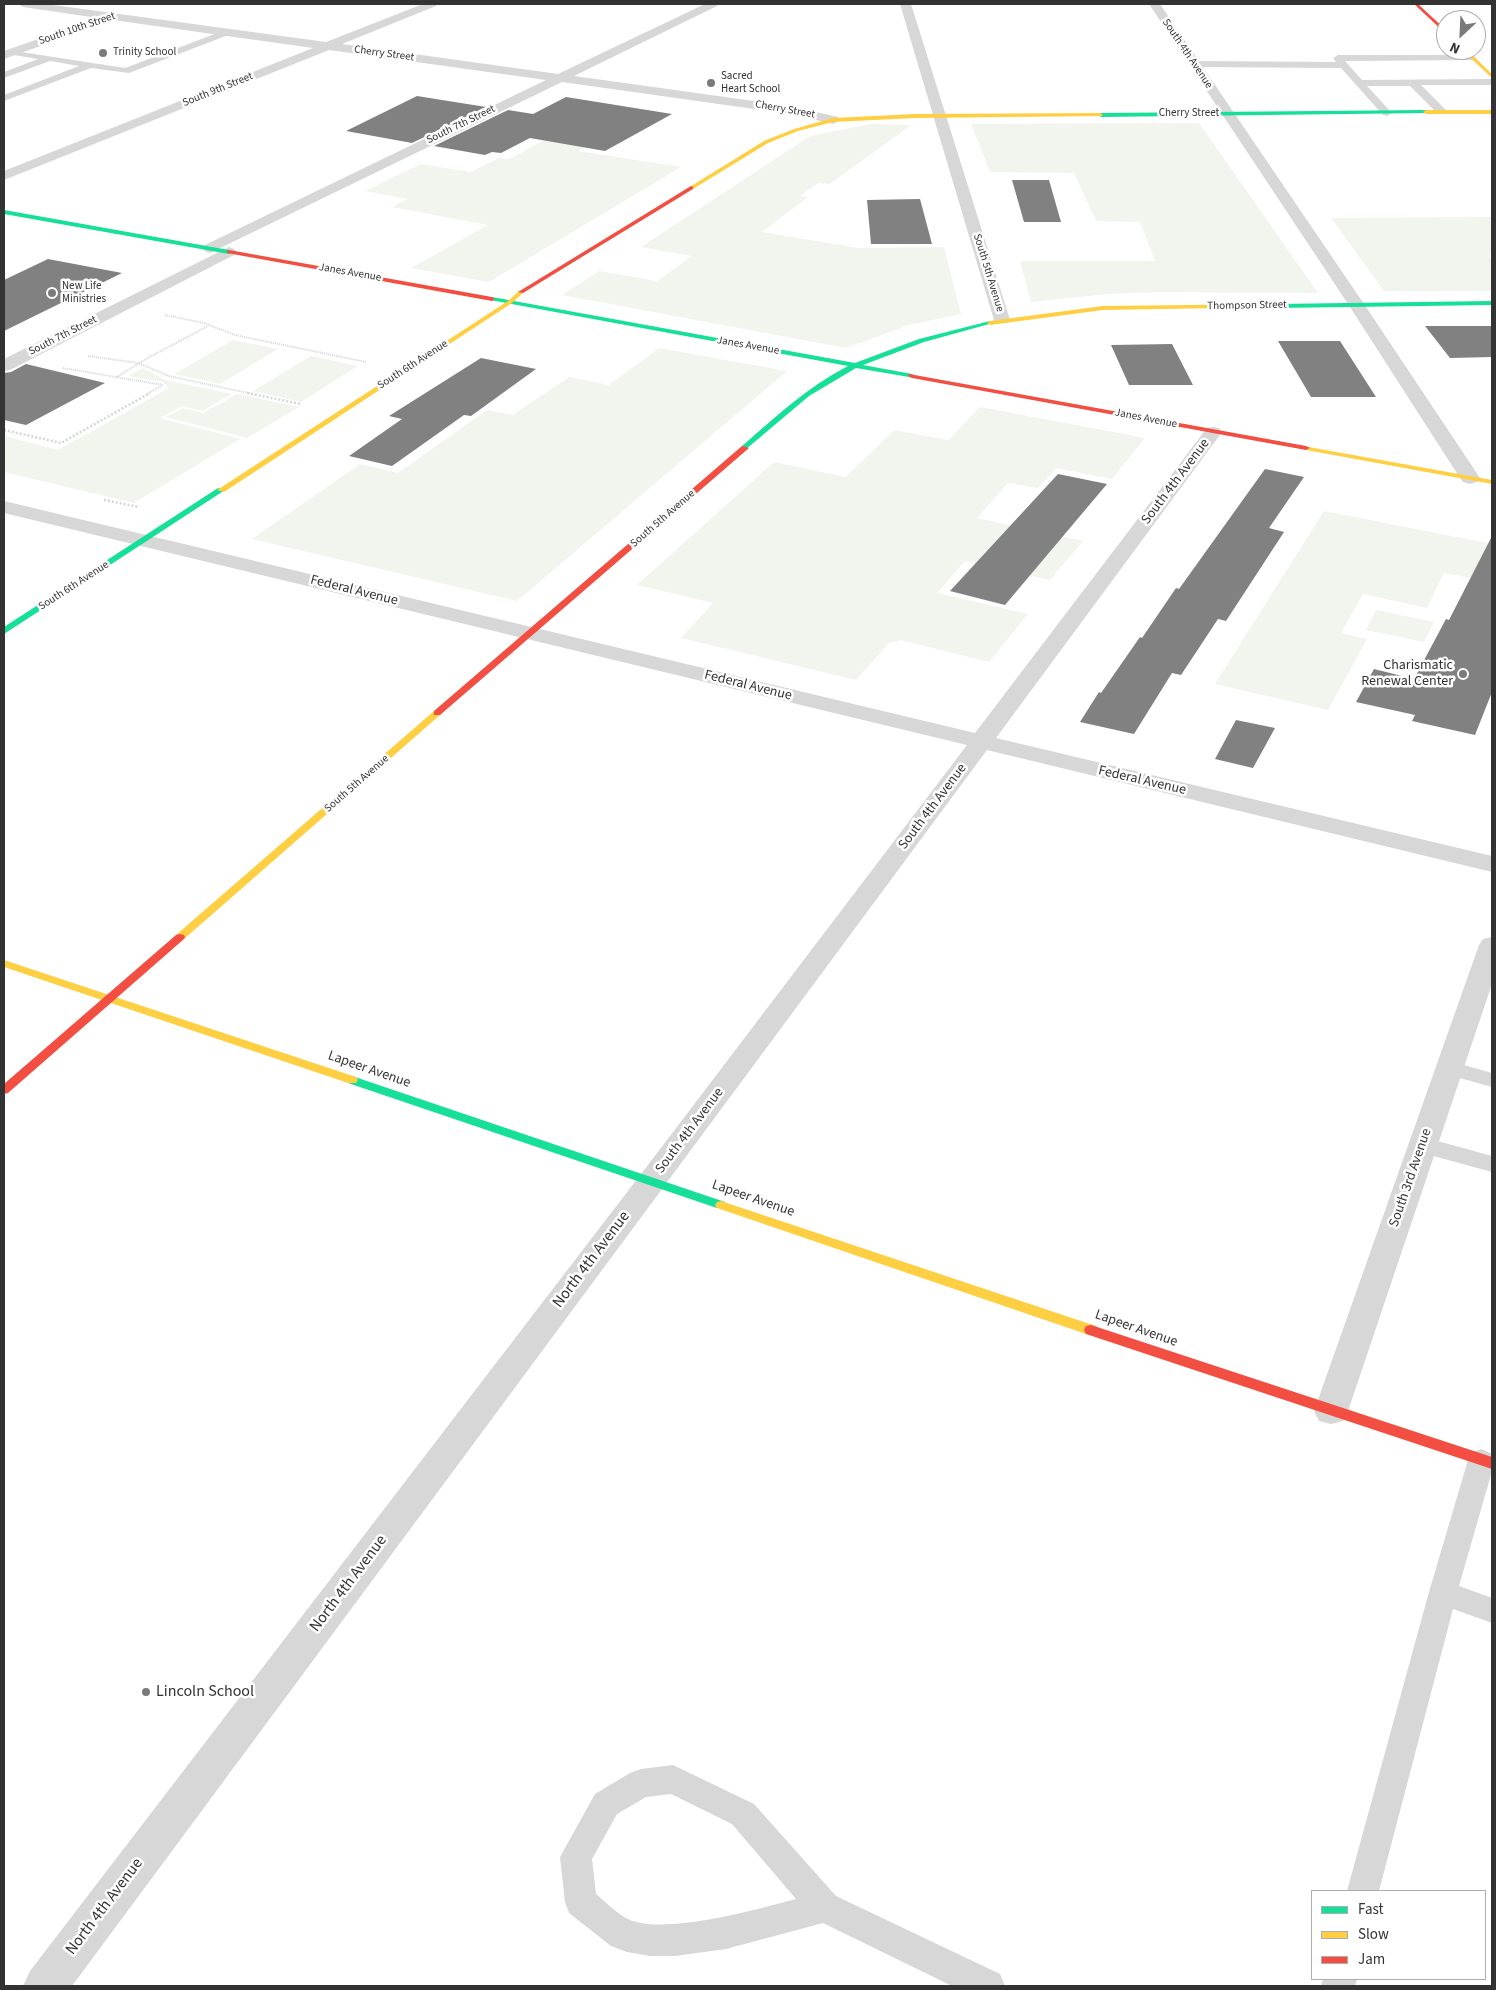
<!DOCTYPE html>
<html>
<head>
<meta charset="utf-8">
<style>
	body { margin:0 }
	#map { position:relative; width:1496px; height:1990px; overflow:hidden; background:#fff; font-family:"Source Sans 3",sans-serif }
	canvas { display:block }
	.frame { position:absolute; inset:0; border:5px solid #333; pointer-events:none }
	.legend { position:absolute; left:1311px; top:1890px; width:175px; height:90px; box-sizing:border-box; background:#fff; border:1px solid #adadad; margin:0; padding:6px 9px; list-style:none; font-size:15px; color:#333 }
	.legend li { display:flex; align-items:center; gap:10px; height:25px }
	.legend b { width:25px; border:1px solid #adadad }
	.north { position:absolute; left:1436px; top:10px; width:50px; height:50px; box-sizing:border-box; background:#fff; border:1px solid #adadad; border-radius:50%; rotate:205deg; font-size:14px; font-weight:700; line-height:20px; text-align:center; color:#333 }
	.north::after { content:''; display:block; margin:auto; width:18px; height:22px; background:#7a7a7a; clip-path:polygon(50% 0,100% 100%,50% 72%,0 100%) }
</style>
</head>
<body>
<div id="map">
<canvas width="1496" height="1990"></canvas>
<div class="frame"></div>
<ul class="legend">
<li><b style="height:6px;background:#16e098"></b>Fast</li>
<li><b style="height:6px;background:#ffcf43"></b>Slow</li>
<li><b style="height:6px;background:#f24e42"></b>Jam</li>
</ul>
<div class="north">N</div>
</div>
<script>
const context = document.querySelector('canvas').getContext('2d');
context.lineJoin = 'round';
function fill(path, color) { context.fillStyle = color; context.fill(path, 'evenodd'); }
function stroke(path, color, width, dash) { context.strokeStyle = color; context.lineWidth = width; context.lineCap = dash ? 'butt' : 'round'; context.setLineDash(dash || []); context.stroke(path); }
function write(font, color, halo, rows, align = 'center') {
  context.font = font + ' "Source Sans 3",sans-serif'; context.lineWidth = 5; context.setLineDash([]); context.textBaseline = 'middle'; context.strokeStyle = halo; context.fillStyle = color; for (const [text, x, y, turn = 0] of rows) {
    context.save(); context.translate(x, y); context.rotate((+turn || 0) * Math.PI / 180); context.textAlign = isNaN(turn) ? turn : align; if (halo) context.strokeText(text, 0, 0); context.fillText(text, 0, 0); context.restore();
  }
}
fill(new Path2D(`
	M1199,123L1318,293L1159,292L1108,294L1031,302L1020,261H1155L1140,222L1096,221L1074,173L990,172L971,124Z
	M871,124L911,125L830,184L818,183L800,196L808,197L762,232L858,248L944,247L961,314L909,325L846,348L562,295L599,271L657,281L692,256L641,247L810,136Z
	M566,129L603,135L578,151L681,167L489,282L411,268L488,225L392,207L407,199L365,191L421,164L470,172L499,158L509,159Z
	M1492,217V254H1488L1492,260V291H1384L1331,218Z
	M233,340L278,349L220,384L174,374Z
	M659,348L787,371L517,601L252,539L360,464L398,473L487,410L513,415L569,377L609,385Z
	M311,356L358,366L301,402L253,391Z
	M143,368L165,380L232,394L202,411L182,406L160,418L240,439L134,503L4,472V436L58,450L169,388L163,382L128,376Z
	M237,394L299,407L247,438L166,417L183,408L203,413Z
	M980,407L1145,438L1112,479L1056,468L1038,488L1008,483L977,518L1083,541L1050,580L965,561L937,593L1028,614L989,662L901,640L889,643L856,680L681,638L713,603L637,585L774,462L846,477L894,430L948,440Z
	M1324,511L1492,544V582L1444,573L1427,608L1363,594L1341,633L1367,639L1328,710L1215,684Z
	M1376,610L1434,622L1424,642L1366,630Z`), '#f1f5ed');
fill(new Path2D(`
	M417,96L486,107L412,143L346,131Z
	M566,97L672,114L605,151L530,138L501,153L492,152L485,155L434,146L508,110L533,114Z
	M1012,180H1049L1061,222H1024Z
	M920,199L932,244H871L867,200Z
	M48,259L122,273L4,331V280Z
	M1425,326H1492V357L1450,358Z
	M1278,341H1340L1376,397H1311Z
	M1172,344L1193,385H1129L1111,345Z
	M481,358L536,369L471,416L464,415L392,466L349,456L402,419L389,416Z
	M26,364L105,383L26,425L4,420V373L11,372Z
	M1265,469L1304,477L1269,528L1284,532L1226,621L1218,619L1181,675L1172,673L1134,734L1080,722L1099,692L1101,693L1140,637L1142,638L1176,588L1179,589Z
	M1058,474L1107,484L1005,605L950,591Z
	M1492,536V692L1475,735L1412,721L1415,715L1356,702L1374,669L1414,679L1446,619L1449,620Z
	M1236,720L1275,728L1253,768L1215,759Z`), '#818181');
stroke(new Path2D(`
	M165,315L204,323L235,335L366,362
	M88,356L138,363L169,376L253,394
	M63,368L163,385L147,394
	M117,377L146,359L208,326`), '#d6d6d6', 2, [1, 1]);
stroke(new Path2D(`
	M247,393L301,404
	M4,430L61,443L150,393
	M104,500L139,507`), '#d6d6d6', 2.5, [2, 2]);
fill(new Path2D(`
	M228,29L233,32L231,34L129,73L91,68L4,101V95L79,66L50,61L4,78V72L38,59L8,54V50L125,68Z
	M1338,55H1472L1477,58L1475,60L1345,61L1362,80L1492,79V85H1421L1446,110V114H1438L1410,86H1367L1392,113L1387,116L1383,115L1341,68L1194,67L1189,64L1194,61L1336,62L1333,58Z
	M1450,1061L1492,1073V1087L1442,1073L1439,1068L1442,1063Z
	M1423,1137L1492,1156V1172L1415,1151L1411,1145L1415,1139Z
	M1482,1449L1492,1454V1471L1459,1586L1492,1598V1623L1453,1609L1379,1891H1347L1429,1592L1468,1460L1472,1452Z
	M673,1765L754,1804L836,1896L1000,1974L1005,1986H952L823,1923L726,1949L675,1956H650L627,1952L611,1946L569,1913L565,1902L560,1857L595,1794L630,1773L641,1769ZM671,1794L732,1824L796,1899C758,1909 666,1935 630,1920C618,1915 606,1902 596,1894L592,1859L617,1814L646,1797Z
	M1323,1979H1357L1355,1986H1321Z`), '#d7d7d7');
fill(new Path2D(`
	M18,4H46L326,42L423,4H437L436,6L342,44L558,74L705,4H718L717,6L574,76L790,106L838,117L840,120L833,124L790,114L562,82L210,253L205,251L202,248L205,245L546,80L329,50L4,180V171L313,48L113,20L4,59V51L98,18L23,7Z
	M900,4H911L1010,320L1008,323H996L994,320Z
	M1149,4H1160L1364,304L1480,478L1477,482L1470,484L1463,482L1460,478L1348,304Z
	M229,247L234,249L237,252L234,255L10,370L4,371V359Z
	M1213,427L1219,428L1222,432L996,738L1492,856V872L987,750L72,1986H23L30,1971L667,1140L967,745L4,513V501L975,733L1207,428Z
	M1492,937V984L1348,1411L1343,1421L1331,1424L1319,1421L1314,1411L1479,945L1483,939Z`), '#d7d7d7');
fill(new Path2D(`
	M1426,110L1428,113L1101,117L1098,115L1101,113Z
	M4,210L229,250L232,252L229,254L4,214Z
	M492,297L855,363L919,339L990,321L993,323L924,342L863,365L912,374L916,376L915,378L856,368L809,396L745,450H742V446C777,416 806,388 848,366L490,300V298Z
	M1492,301V305L1276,308L1273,306L1276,304Z
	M218,488L225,490L4,634V627Z
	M352,1076L725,1202L727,1205L725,1208H717L348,1083L346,1080L348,1077Z`), '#16e098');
fill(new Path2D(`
	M1462,50H1467L1492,74V78Z
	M1492,110V114H1426L1423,112L1426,110Z
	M1101,113L1103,116L915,118L833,122L798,131L768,143L693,189L688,188L764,141L794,129L833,118L915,114Z
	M519,291L524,292L512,303L224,492L217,490L508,301Z
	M1276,304L1279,306L1278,307L1103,310L990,325L987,323L990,321L1103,306Z
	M1303,446L1492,480V484L1306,450L1302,448Z
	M437,710L442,713L440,715L184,939H176L175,937L176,935L434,711Z
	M4,960L356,1077L358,1080L356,1083H348L4,967Z
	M721,1201L1096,1326L1098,1330L1096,1334L1091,1335L1086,1334L717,1208L715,1205L717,1202Z`), '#ffcf43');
fill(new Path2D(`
	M1414,4H1418L1446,30V34Z
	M691,186L693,187V189L523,293L518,292Z
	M229,250L492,297L495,299L492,301L227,253V251Z
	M909,374L1306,446L1310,448L1306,450L912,378L908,376Z
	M742,446L749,448L440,715H434V711Z
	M180,934L184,935L185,937L184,939L8,1093L4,1094V1084L176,935Z
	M1091,1325L1492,1457V1469L1086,1334L1084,1330L1086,1326Z`), '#f24e42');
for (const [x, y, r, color] of [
	[103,53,5,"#7a7a7a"],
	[711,83,5,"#7a7a7a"],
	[52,293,5,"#7a7a7a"],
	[1463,674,5,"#7a7a7a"],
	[146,1692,5,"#7a7a7a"]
]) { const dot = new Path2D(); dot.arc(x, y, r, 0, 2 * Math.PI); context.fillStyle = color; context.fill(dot); stroke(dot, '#fff', 2); }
write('11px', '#333', '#fff', [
	["South 10th Street",77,29,-19],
	["Cherry Street",384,54,8],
	["South 4th Avenue",1187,54,56],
	["South 9th Street",218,90,-22],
	["Cherry Street",785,110,10],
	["Cherry Street",1189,114],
	["South 7th Street",461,125,-26],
	["Janes Avenue",350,273,10],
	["South 5th Avenue",988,273,73],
	["Thompson Street",1247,306,-1],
	["South 7th Street",63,336,-27],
	["Janes Avenue",748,346,10],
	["South 6th Avenue",413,365,-33],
	["Janes Avenue",1146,419,11],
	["South 5th Avenue",663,519,-41],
	["South 6th Avenue",74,586,-33],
	["South 5th Avenue",357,784,-41]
]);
write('11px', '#333', '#fff', [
	["Trinity School",113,53],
	["Sacred",721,77],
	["Heart School",721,90],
	["New Life",62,287],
	["Ministries",62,300]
], 'left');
write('14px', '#333', '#fff', [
	["South 4th Avenue",1176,482,-53],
	["Federal Avenue",354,591,14],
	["Federal Avenue",748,686,14],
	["Federal Avenue",1142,781,13],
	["South 4th Avenue",933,807,-53],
	["Lapeer Avenue",369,1070,19],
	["South 4th Avenue",690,1131,-53],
	["South 3rd Avenue",1411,1178,-71],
	["Lapeer Avenue",753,1199,19],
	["Lapeer Avenue",1136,1329,19]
]);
write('14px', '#333', '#fff', [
	["Charismatic",1453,666],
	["Renewal Center",1453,682]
], 'right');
write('16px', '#333', '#fff', [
	["North 4th Avenue",592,1260,-53],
	["North 4th Avenue",349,1584,-53],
	["North 4th Avenue",105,1907,-53]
]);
write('16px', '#333', '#fff', [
	["Lincoln School",156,1692]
], 'left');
</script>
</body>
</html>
